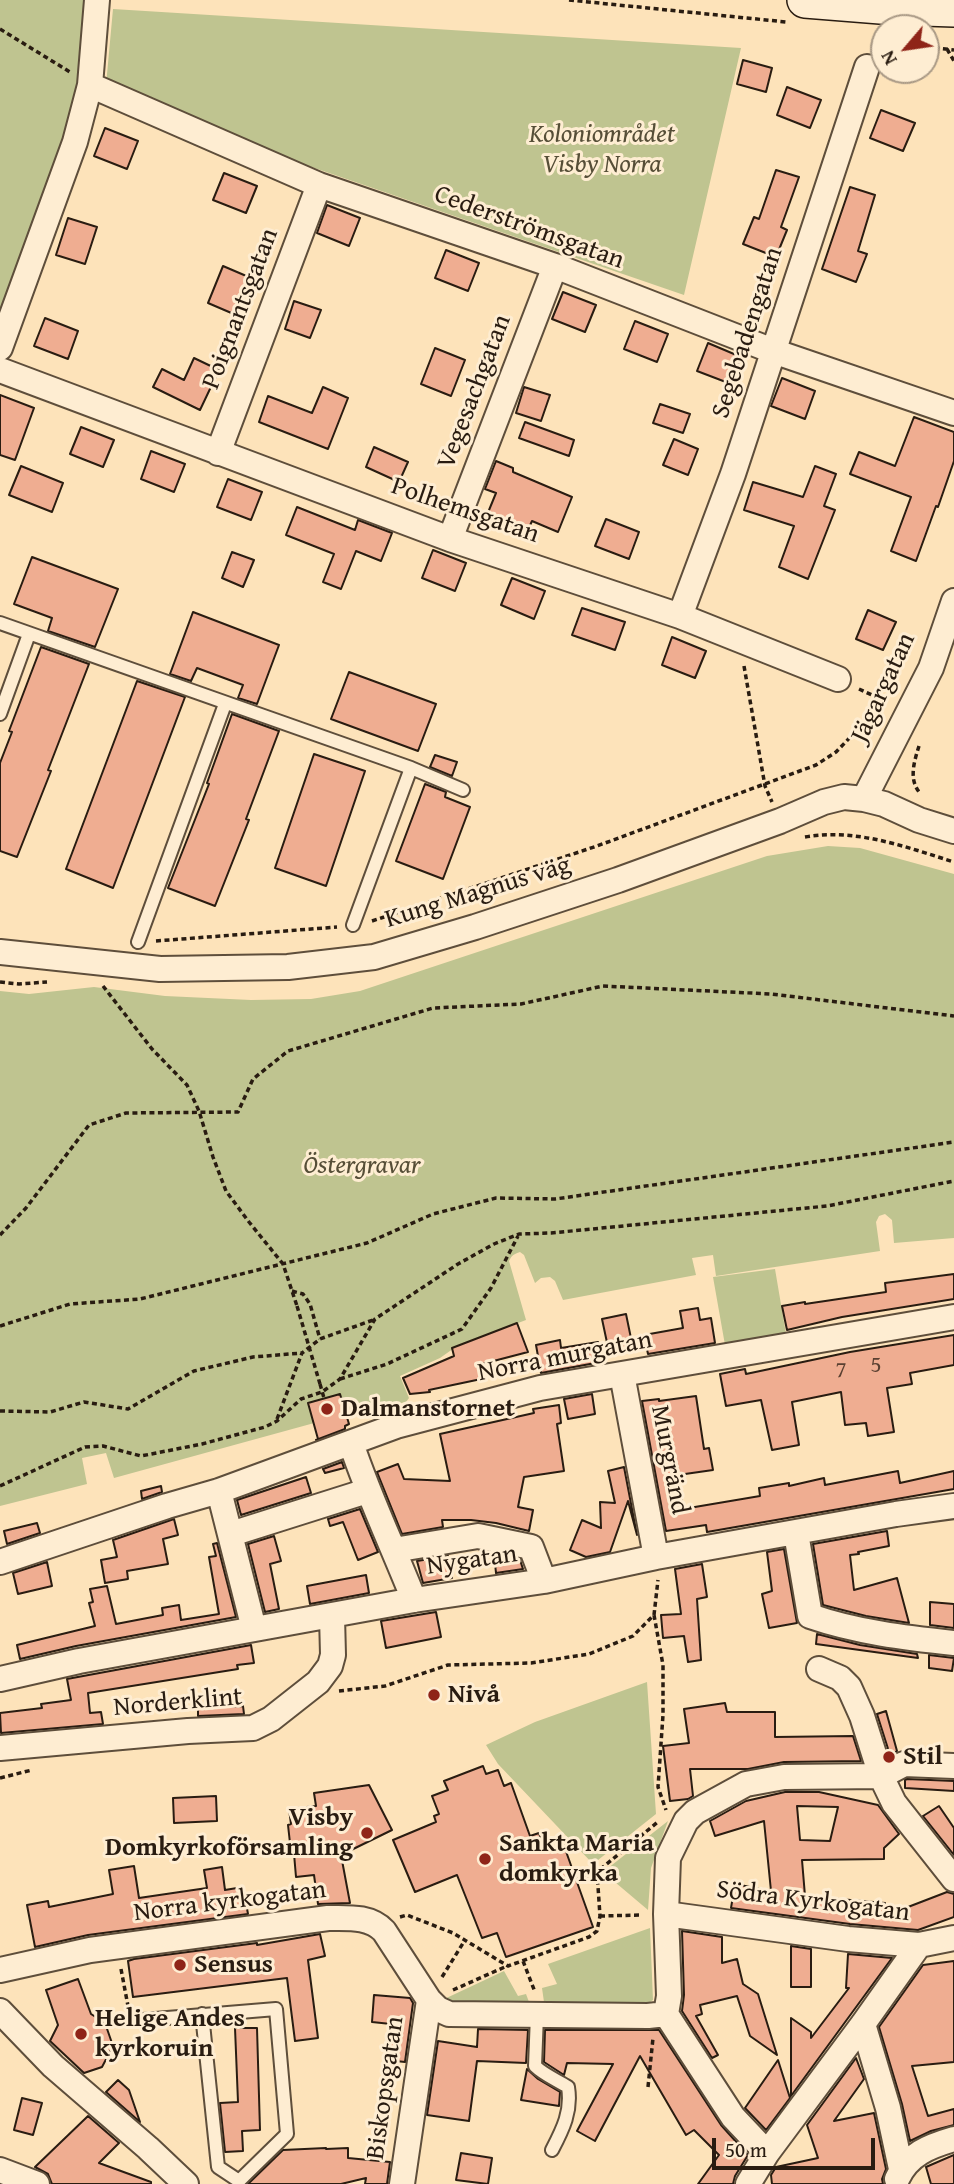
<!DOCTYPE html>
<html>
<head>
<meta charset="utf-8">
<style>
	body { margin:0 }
	#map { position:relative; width:954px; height:2184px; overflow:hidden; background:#fde3ba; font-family:"Gentium Book Plus",serif }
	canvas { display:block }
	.north { position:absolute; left:870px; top:14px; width:70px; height:70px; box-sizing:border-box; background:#feedd2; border:2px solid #a99985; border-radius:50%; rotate:241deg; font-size:19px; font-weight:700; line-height:28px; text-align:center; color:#291c11 }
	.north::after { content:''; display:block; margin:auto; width:24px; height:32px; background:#8f2418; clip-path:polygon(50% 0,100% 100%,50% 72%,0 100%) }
	.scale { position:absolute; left:712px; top:2138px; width:163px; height:32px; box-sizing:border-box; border:4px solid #291c11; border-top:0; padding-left:9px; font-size:21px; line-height:24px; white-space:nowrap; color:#291c11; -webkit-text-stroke:5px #feedd2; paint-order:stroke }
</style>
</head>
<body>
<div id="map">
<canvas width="954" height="2184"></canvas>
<div class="north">N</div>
<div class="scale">50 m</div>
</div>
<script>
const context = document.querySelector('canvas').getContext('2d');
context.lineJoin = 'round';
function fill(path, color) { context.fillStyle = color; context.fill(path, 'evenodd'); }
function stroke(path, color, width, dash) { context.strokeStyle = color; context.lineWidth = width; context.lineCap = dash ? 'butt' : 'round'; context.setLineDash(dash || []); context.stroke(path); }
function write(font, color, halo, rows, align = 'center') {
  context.font = font + ' "Gentium Book Plus",serif'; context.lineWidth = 6; context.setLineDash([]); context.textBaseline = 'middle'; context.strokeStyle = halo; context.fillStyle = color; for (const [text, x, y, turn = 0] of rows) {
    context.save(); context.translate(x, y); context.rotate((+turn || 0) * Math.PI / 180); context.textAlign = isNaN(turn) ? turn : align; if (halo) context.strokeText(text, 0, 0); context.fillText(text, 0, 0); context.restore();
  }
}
fill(new Path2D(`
	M0,0H84L79,99L0,309Z
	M113,9L741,48L684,295L105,96Z
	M828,846L860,848L954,874V1238L894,1243L892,1220L885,1214L879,1216L876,1222L880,1251L716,1276L713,1255L692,1258L696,1275L563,1300L555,1281L550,1277L541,1278L535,1283L524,1255L520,1252C514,1254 512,1255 509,1261L526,1320L457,1346L440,1358L400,1376L409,1398L406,1402L347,1414L114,1478L106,1453L82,1458L87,1484L0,1506V991L29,994L94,987L165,996L251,1000L311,999L360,991L767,856Z
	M775,1269L786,1334L725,1345L713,1277Z
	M647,1682L656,1814L593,1864L498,1764L486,1745L535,1722Z
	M668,1821L651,1868L648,1910L603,1872Z
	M650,1928L653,2000L641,2008L545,2009L542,1988L557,1984L548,1964Z
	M504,1971L518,1996L526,1994L529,2002L447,2006L440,2001Z`), '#bfc490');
const building = new Path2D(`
	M743,60L772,68L766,92L737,84Z
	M787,87L821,100L810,128L777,115Z
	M881,110L915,123L903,151L870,138Z
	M105,128L138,141L127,169L94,156Z
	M776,170L799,177L781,227L787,230L776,257L743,244L754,217L759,219Z
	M224,173L257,186L246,213L213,200Z
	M850,187L875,195L858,251L867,254L856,282L822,269Z
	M327,205L360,218L349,246L317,233Z
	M68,218L97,227L85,264L56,255Z
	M446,250L479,263L468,291L435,278Z
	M223,266L251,278L236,315L208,303Z
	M563,292L596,305L585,332L552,319Z
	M294,301L321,310L310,338L285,329Z
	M45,318L78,331L68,359L34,346Z
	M635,321L668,334L657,362L624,349Z
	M708,343L741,357L731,384L697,371Z
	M435,348L465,360L451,396L421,384Z
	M194,358L219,370L200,410L153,387L162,369L184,380Z
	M782,378L815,391L805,419L771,406Z
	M323,387L348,398L328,449L259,422L268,396L312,413Z
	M524,387L550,395L541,421L516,413Z
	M0,395L34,408L15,460L0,455Z
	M660,404L690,414L683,433L653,423Z
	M914,417L954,432V461L938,507L936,506L916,561L891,551L911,497L850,474L859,452L895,466Z
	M525,422L574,440L569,456L519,438Z
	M81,427L114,440L103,467L70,454Z
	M674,439L698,449L688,475L663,465Z
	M374,447L408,462L399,482L366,467Z
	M151,451L185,464L174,492L141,479Z
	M496,461L513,468V472L572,497L558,532L532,521L527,532L487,515L496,493L485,489Z
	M21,466L63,483L52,512L9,495Z
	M815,466L836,474L824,506L835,510L808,579L779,567L794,526L744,510L753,482L803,497Z
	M228,479L262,492L251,520L217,507Z
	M297,507L355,530L358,520L392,533L381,561L356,551L341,589L323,582L334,554L286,535Z
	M606,519L639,532L629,559L595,546Z
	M433,550L466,563L455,591L422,578Z
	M232,552L254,560L243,587L222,578Z
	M32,557L118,589L95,647L48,631L52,618L14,604Z
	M512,578L545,591L534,619L501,605Z
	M582,608L625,622L615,650L572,635Z
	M868,610L896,622L883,650L856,639Z
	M193,612L279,645L257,704L238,698L243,685L197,668L191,681L170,674Z
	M672,637L706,651L695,678L662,665Z
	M41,647L89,664L48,770L51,771L17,857L0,851V763L12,732L9,731Z
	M349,672L436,704L418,751L331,719Z
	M137,681L185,697L113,888L66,869Z
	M232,714L279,731L246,819L249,820L215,906L168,888L209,784L207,783Z
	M314,754L365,771L326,886L275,868Z
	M435,755L457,762L452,776L430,767Z
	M425,784L446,792L445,797L470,807L443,879L396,861Z
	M954,1274V1299L842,1317L787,1330L782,1306L805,1302V1304L886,1292L885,1283Z
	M698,1308L700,1320L711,1318L715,1343L648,1354L644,1335L683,1328L680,1311Z
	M626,1314L633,1348L609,1352L602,1319Z
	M517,1323L528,1352L482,1364L486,1378L429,1390L430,1392L410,1394L403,1378L454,1356L452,1348Z
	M954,1335V1365L910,1373L912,1384L887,1388L894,1432L868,1436L866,1423L845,1425L841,1392L792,1402L799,1445L772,1450L761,1400L726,1406L720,1374L745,1369L746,1374L850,1352Z
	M560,1340L561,1348L598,1342L601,1362L541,1373L536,1345Z
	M340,1394L349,1424L345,1426V1429L316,1440L318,1439L308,1403Z
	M592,1394L595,1414L568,1419L564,1399Z
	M696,1396L704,1449L709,1448L713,1470L678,1475L683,1509L760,1496L759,1488L789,1483V1486L824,1478L825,1485L898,1471L900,1483L954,1471V1489L707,1532L706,1525L666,1531L642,1401L659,1399V1401Z
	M559,1405L561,1423L557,1424L564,1471L524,1477L518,1507L533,1510L529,1531L496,1523L471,1520H442L443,1527L402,1534L377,1472L398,1464L404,1479L450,1481L440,1434L534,1413L533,1409Z
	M342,1462L344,1468L325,1473L323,1469Z
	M624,1467L637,1535L628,1501L610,1552L586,1557L570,1550L582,1520L601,1528L600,1502L615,1503L608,1471Z
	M306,1477L311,1493L241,1515L237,1500Z
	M161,1486L162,1492L142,1499L141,1491Z
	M360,1509L378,1552L358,1560L343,1522L330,1526L328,1519Z
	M174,1519L178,1535L163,1539L168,1564L127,1571L128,1579L105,1583L101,1560L117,1557L113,1540Z
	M37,1523L40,1533L7,1544L4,1531Z
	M887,1531L889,1546L858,1552L859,1554L850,1555L854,1590L897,1578L909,1623L866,1616L823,1605L813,1544Z
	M274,1536L281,1561L270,1564L279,1609L265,1612L248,1544Z
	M217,1543L236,1617L76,1646L20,1659L17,1645L95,1626L89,1603L93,1602L90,1589L107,1586L116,1624L163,1615L162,1608L179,1605L181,1620L219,1614L209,1557L216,1556L213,1544Z
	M784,1549L797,1623L769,1628L762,1594L772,1591L767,1552Z
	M494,1554L520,1560L523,1569L496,1573Z
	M448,1556L452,1578L423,1583L417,1561Z
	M47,1562L52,1586L18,1594L13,1573Z
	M702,1564L707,1597L697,1599L701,1660L688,1662L684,1636L663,1638L661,1615L681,1614L675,1569Z
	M366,1575L369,1593L310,1604L307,1586Z
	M930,1602L954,1604V1628L930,1625Z
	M436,1612L441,1637L386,1648L381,1621Z
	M817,1634L860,1645L917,1654L918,1658L816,1644Z
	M251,1645L254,1663L237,1665L238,1669L88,1693L90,1713L101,1712L103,1724L1,1733L0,1713L42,1708L41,1704L71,1700L67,1679Z
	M929,1655L954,1658L952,1671L929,1668Z
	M725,1703L727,1712H775V1737L853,1736L861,1761L784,1762L748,1769H690L693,1796L688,1799L670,1801L663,1746L689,1743L684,1709Z
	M243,1706L244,1714L198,1716V1708Z
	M886,1711L897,1751L890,1755L877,1714Z
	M483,1766L486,1774L498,1770L504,1786L511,1783L530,1836L539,1833L545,1850L563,1843L593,1927L506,1957L497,1933L482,1938L457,1875L415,1892L393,1840L436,1822L434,1816L439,1814L432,1796L448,1790L444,1781Z
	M907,1779L954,1781V1791L905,1788V1780Z
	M369,1785L392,1830L341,1855L350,1903L318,1904L314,1875L296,1877L293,1842L290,1843L288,1825L291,1824L289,1809L316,1806L314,1793Z
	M785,1792H819L878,1805L899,1834L884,1848V1859L802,1860L805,1896L885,1903V1908L908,1907L947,1892L954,1894V1917L918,1930L850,1924L731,1908L735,1884L771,1891L764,1821L715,1836L710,1821L746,1801ZM797,1806L838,1807L830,1841L800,1840Z
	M216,1796L217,1821L174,1823L173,1798Z
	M939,1806L954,1828V1855L923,1816Z
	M134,1866L139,1898L207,1888L204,1870L222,1867L225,1890L243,1887L248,1914L88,1935L35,1947L27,1905L48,1901L49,1907L113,1894L109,1870Z
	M682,1931L722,1937V1963L737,1959L743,1984L758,1994L777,2055L750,2036L737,1996L700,2005L702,2014L696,2016L718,2055L712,2058L682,2011L684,1995Z
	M320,1934L325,1956L308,1960L318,2038L295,2041L287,1978L133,1997L128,1961L134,1959L257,1943V1945Z
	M791,1946L811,1949V1987H791Z
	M848,1954L892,1958L791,2096V2018L811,2032V2038L849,1988H846Z
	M954,1961V2062L912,2066L928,2116L954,2109V2125L931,2131L910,2141L902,2104L879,2027L923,1965Z
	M78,1979L91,2014L105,2023L113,2046L102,2067L84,2073L50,2041L58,2025L46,1990Z
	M374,1995L410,1998L413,2003L405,2062L387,2060L391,2024L372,2022Z
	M235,2028H257L260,2130L242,2131L243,2151L225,2152L220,2103L238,2102Z
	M478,2029L528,2030L526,2063L477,2061L469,2121L427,2115L438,2041L477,2047Z
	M545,2030H659L721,2125L748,2155L735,2176L733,2184H698L719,2155L694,2130L686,2135L640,2056L595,2141L577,2131L613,2064L567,2063L564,2075L544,2062Z
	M856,2058L864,2079L834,2121L874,2113L886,2169L882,2179L883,2184H772L771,2175L776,2167L818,2158L807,2125Z
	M778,2060L790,2098L766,2130L745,2108Z
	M527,2069L538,2079L560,2092L559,2106L521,2100Z
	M118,2080L129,2090L140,2122L106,2092Z
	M22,2098L42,2103L33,2135L14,2130Z
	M88,2116L119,2143L99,2163L151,2182V2184H52L48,2174L35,2167Z
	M326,2148V2149L348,2148V2158L390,2162L387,2184H365L366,2178L341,2184H248L283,2150Z
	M461,2153L492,2158L488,2184L456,2180Z
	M954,2155V2184H931L926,2167Z`);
fill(building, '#efad91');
stroke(building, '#291c11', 2);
const service = new Path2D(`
	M0,623L411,768L463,790
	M0,714L29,634
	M353,925L411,768
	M138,942L225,704
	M537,2015L535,2066C544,2075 557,2080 568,2087C572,2111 563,2129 552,2150
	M131,2021L276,2009L287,2134L239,2181L218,2167L202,2014`);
const minor = new Path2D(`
	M90,85L319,185L555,266L773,351L954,413
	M0,348L75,142L90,85L97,0
	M0,370L450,539L680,616L838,679
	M218,453L319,185
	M450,539L555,266
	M680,616L733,474L867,67
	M864,799L931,668L954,601
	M0,952L160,969L288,967L374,957L475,927L618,880L780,821L824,802L844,797L864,799L884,804L919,820L954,831
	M622,1374L656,1557
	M351,1443C369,1497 393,1547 414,1600
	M219,1491L254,1629
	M796,1533L810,1616C856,1632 906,1638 954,1643
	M231,1534L367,1491
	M394,1550L478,1536L531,1547L544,1581
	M0,1562L167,1506L219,1491L396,1426L540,1388L954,1317
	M819,1669L840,1678L849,1687L862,1716L881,1776L894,1803L954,1879
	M0,1679L79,1661L414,1600L544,1581L656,1557L896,1514L954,1506
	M0,1748L188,1731L253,1728L271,1719L318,1682L330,1666L333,1655L332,1616
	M666,1914L848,1939L919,1945L954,1938
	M0,1970L90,1950L328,1918C349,1918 370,1916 384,1931L429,2000L438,2009L449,2014L648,2016L666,2014
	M0,2011L53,2066L148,2148L186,2184
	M666,2014L669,1996L666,1914L668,1858L686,1821L695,1812L746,1784L784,1777L881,1776L904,1764L954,1766
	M666,2014L733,2117L767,2153
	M863,2024L888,2108L901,2169
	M0,2170L37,2184
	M897,2179C908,2154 930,2146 954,2139
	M402,2184L429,2000
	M748,2184L767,2153L863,2024L919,1945`);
const secondary = new Path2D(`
	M805,0L893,7L954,9`);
stroke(service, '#5e4e3b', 16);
stroke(minor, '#5e4e3b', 28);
stroke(secondary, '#291c11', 38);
stroke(new Path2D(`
	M569,0L786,22
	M0,29L70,72
	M931,37V47
	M926,47L954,50
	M947,49L954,61
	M744,666L765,786L772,802
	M859,689L887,702
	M919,746C914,762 908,781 921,794
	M805,837C856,828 906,847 954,862
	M372,921L597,846L816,765L836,752L885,701
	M156,941L337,927
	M0,982L19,984L47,982
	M103,986L152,1049L187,1085L199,1111L213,1157L226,1191L249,1222L283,1264L297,1306
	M0,1235L26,1208L89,1125L126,1113L238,1112L253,1079L288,1051L433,1008L521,1004L603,986L771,994L954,1016
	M292,1291L303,1294L310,1304L320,1339
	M0,1326L70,1304L140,1299L367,1243L433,1214L496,1198L555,1199L954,1142
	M340,1379L387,1364L462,1329L491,1288L518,1236
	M320,1384L324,1398
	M0,1411L50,1412L84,1402L128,1409L194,1371L253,1357L302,1353
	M277,1419L302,1353L320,1339L373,1320
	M0,1486L85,1447L103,1446L141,1456L202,1444L265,1427L277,1421L301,1399L322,1392L340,1379L375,1319L458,1264L494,1244L519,1234L551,1233L827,1206L954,1181
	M654,1615L663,1665V1715L658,1787L666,1810
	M339,1691L385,1686L448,1665L531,1663L589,1654L633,1636L654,1615L658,1580
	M0,1778L32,1770
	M576,1880L597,1872
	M600,1916L642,1915
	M400,1917L407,1915L453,1933L508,1966L589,1937L597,1931L600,1916L597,1872L659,1821
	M523,1961L535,1992
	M121,1969L128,2006
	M442,1977L465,1940
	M453,1990L507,1966
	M648,2087L653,2038`), '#291c11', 3.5, [5, 3.5]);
stroke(service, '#feedd2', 12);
stroke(minor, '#feedd2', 24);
stroke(secondary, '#feedd2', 35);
stroke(new Path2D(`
	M297,1306L320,1384`), '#291c11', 3.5, [5, 3.5]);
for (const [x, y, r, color] of [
	[327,1409,7,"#8f2418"],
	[434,1695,7,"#8f2418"],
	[889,1757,7,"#8f2418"],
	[367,1833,7,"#8f2418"],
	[485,1859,7,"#8f2418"],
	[180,1965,7,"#8f2418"],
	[81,2034,7,"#8f2418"]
]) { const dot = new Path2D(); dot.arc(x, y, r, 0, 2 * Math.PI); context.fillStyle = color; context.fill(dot); stroke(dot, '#feedd2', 2.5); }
write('23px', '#5a4031', null, [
	["5",876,1366],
	["7",841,1371]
]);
write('italic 26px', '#564e37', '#feedd2', [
	["Koloniområdet",602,135],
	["Visby Norra",602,165],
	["Östergravar",362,1166]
]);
write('26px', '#291c11', '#feedd2', [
	["Cederströmsgatan",529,228,20],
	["Poignantsgatan",241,309,-69],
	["Segebadengatan",748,333,-72],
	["Vegesachgatan",475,392,-69],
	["Polhemsgatan",465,511,19],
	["Jägargatan",884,688,-65],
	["Kung Magnus väg",478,893,-17],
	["Norra murgatan",565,1357,-11],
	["Murgränd",669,1460,79],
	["Nygatan",472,1561,-8],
	["Norderklint",178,1703,-5],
	["Norra kyrkogatan",230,1902,-7],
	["Södra Kyrkogatan",813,1902,7],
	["Biskopsgatan",386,2088,-82]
]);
write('bold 26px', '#291c11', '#feedd2', [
	["Dalmanstornet",341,1409],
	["Nivå",448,1695],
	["Stil",903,1757],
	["Visby",353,1818,"right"],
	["Domkyrkoförsamling",353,1848,"right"],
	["Sankta Maria",499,1844],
	["domkyrka",499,1874],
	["Sensus",194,1965],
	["Helige Andes",95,2019],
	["kyrkoruin",95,2049]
], 'left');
</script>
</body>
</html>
